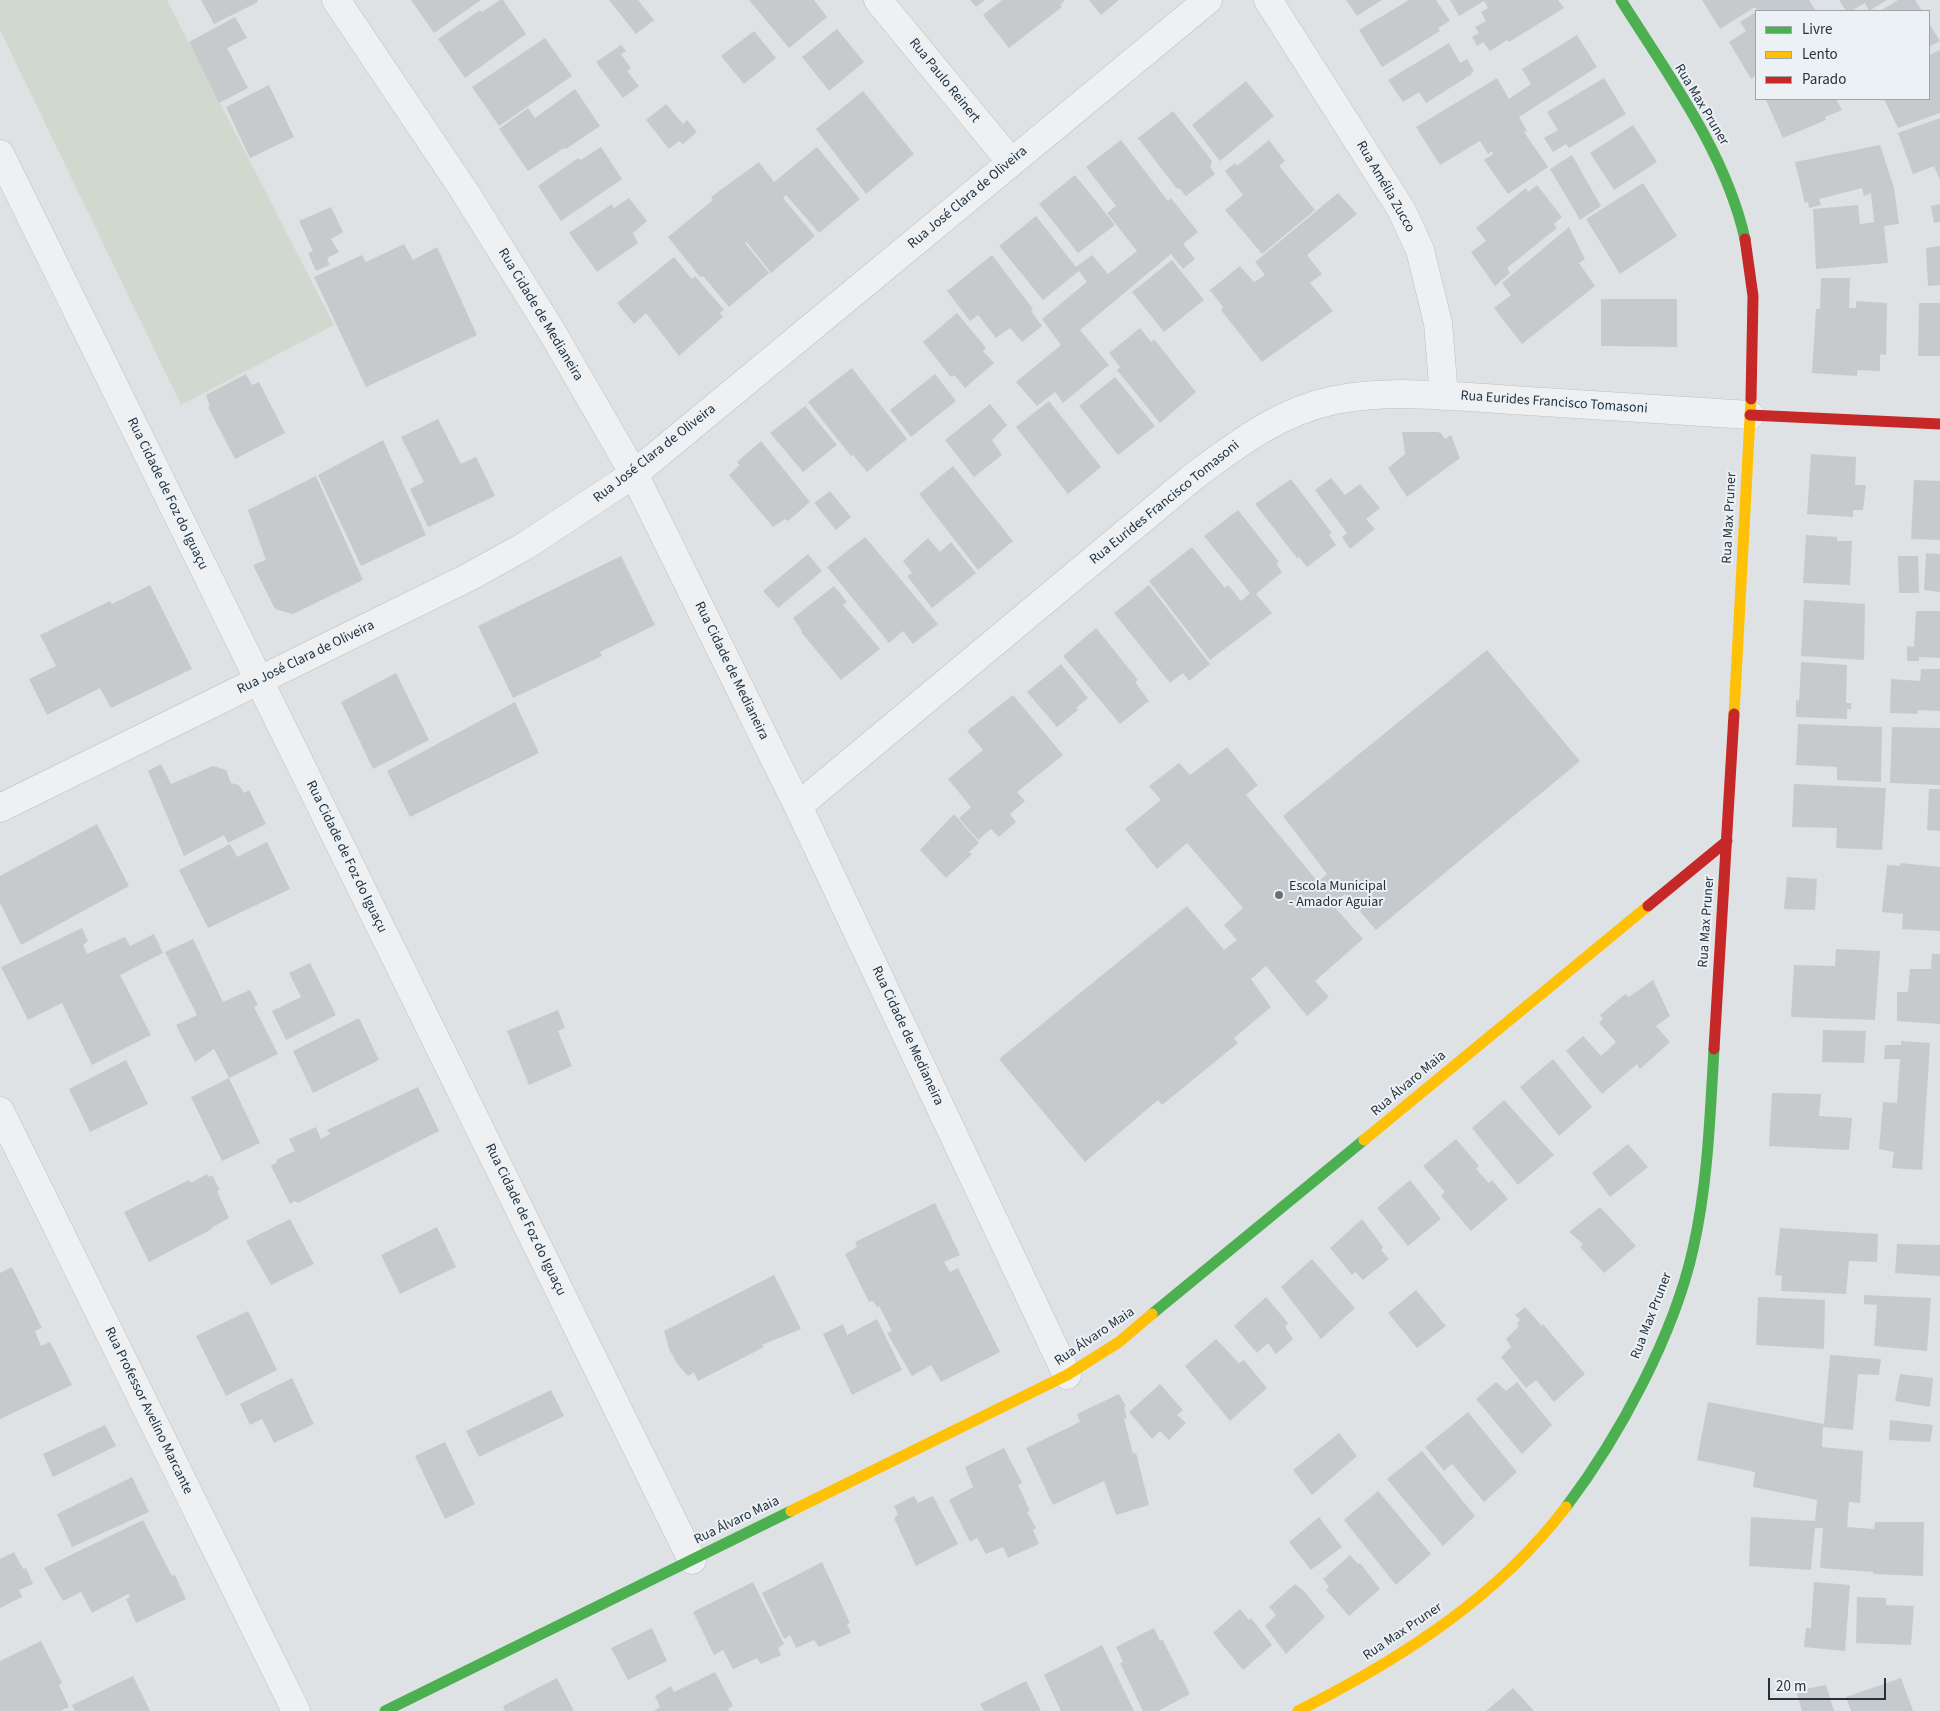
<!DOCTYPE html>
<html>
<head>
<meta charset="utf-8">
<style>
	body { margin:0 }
	#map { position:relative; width:1940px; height:1711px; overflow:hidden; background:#dfe2e4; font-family:"Source Sans 3",sans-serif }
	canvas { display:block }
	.legend { position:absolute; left:1755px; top:10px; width:175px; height:90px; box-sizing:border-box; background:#ebf1f5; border:1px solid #9ca5ac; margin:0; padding:6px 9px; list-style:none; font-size:15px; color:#25323e }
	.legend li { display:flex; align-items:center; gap:10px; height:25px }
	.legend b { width:25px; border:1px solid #9ca5ac }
	.scale { position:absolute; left:1768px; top:1678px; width:118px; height:22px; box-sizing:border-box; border:2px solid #25323e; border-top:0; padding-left:6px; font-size:15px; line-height:18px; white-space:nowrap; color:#25323e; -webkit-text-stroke:4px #ebf1f5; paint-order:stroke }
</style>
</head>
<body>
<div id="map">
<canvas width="1940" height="1711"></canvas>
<ul class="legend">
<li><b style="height:6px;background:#4caf50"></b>Livre</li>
<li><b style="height:6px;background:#ffc107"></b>Lento</li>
<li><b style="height:6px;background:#c62828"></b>Parado</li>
</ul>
<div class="scale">20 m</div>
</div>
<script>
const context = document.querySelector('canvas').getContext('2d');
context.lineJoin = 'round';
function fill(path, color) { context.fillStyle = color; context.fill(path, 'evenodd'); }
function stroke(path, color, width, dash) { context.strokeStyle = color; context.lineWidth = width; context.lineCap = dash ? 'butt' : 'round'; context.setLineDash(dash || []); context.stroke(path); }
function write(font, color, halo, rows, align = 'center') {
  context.font = font + ' "Source Sans 3",sans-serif'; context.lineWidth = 4; context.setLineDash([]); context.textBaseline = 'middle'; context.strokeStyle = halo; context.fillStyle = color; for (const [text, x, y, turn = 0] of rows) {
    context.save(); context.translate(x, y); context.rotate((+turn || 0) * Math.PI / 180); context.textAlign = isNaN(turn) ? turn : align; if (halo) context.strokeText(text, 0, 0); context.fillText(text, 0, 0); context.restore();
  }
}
fill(new Path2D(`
	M0,0H167L334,325L181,405L0,30Z`), '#d1d9ce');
fill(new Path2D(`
	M201,0H257L258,2L214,24Z
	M411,0H481L434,33Z
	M500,0H503L526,34L465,78L438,39L480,10L482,12Z
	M609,0H638L654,20L636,34Z
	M749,0H814L827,17L789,48Z
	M970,0H985L976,7Z
	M1002,0H1065L1060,5L1062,7L1009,48L983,15Z
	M1089,0H1119L1101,15Z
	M1346,0H1382L1357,16Z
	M1409,0H1436L1450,21L1438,28L1440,31L1382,67L1359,30Z
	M1450,0H1558L1564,8L1509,42L1507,40L1490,51L1483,42L1477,46L1472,37L1479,33L1475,27L1486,21L1481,12L1488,8L1484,1L1459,16Z
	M1702,0H1809L1816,11H1758L1755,7L1720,29Z
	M1839,0H1887L1869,11L1865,3L1851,11H1846Z
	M1898,0H1915L1922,11H1880Z
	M1756,12V75L1751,79L1729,42L1746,31L1740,22Z
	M235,17L247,38L227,48L248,88L219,103L189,42Z
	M1929,23L1940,41L1929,47Z
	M837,29L864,62L829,91L802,57Z
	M754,31L776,58L744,84L721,56Z
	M1577,35L1597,67L1519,117L1527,131L1524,132L1548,167L1508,194L1484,160L1493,154L1492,151L1488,154L1480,141L1440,165L1416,127L1497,78L1509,99L1531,84L1522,69Z
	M545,38L572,76L499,126L472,87Z
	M1449,43L1460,63L1467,59L1474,71L1471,72L1472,74L1426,103L1419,92L1403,102L1388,80Z
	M621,45L626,51L621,54L631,68L627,71L639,86L623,98L596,62Z
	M1940,50V113L1898,128L1884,99H1929V55Z
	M1604,78L1626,114L1569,148L1566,144L1553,152L1544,138L1558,130L1547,112Z
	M1246,81L1274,116L1220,161L1192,125Z
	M269,85L294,137L250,158L226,107Z
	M575,89L600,126L566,149L564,148L528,171L499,129L528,108L535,118Z
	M863,91L914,154L866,194L816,129Z
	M1769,99H1836L1842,110L1825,117L1826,120L1783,138L1766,100Z
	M666,104L683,124L687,120L697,132L683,144L679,141L669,149L646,120Z
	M1173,111L1212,161L1210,167L1215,174L1186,196L1179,188L1177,189L1138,138Z
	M1940,118V180L1934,166L1913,174L1898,133Z
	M1633,125L1657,162L1614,190L1590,153Z
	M1121,140L1168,201L1171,198L1198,232L1183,244L1195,259L1183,269L1171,254L1080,330L1109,365L1063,403L1055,392L1037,406L1016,382L1061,345L1042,319L1087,282L1079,271L1043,300L999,246L1036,216L1076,267L1092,255L1108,274L1137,251L1107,213L1116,206L1086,167Z
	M1269,140L1285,161L1279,166L1315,210L1262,254L1225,210L1243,195L1225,171L1235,163L1237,166Z
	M1880,145L1894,188L1899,224L1884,226L1888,263L1816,269L1813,209L1858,205L1860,224L1874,222L1871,193L1864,196L1862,188L1819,199L1821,205L1809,208L1808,202L1805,203L1795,162Z
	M601,147L622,179L561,221L538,186L578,158L581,160Z
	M817,147L860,199L819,233L786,195L783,198L815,236L771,273L746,241L745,243L769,273L729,307L703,276L700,277L668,237L713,200L711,197L759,162L774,182Z
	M1572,155L1601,206L1580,220L1550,169Z
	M1075,175L1115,225L1078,253L1039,204Z
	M1643,183L1677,236L1620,274L1586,219Z
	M1537,185L1562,217L1554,224L1557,228L1507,268L1510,273L1495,286L1471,252L1486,241L1476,228L1526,188L1528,192Z
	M1338,193L1357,214L1307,255L1322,274L1310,283L1333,311L1262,362L1221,310L1223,307L1210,290L1240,266L1254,282L1265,275L1255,262Z
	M629,198L647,221L633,233L638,243L597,272L569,233L612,204L614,208Z
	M1940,204V222L1934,223L1931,206Z
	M331,207L343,232L331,239L339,252L327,258L330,265L316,271L308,253L313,251L299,221Z
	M1569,227L1585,259L1579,263L1595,286L1522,344L1494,308L1511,295L1502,283Z
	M404,244L413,260L437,247L477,335L366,387L314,277L362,255L366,262Z
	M1940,246V285L1928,286L1926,248Z
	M992,255L1033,309L1031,311L1042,326L1022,342L1010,328L996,338L978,315L970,321L947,291Z
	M674,257L692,279L695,276L724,310L720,313L723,317L679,356L646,313L634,324L617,303Z
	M1172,260L1204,300L1164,332L1132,292Z
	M1821,278H1850L1849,308H1856V301L1887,303L1886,355L1880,354V371L1857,370V376L1812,373L1816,309H1820Z
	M1601,299H1677V347L1601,346Z
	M1919,303H1940V356H1918Z
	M957,313L986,348L983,351L994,363L965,388L954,375L951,377L923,342Z
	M1140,328L1151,342L1154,339L1196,392L1160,423L1117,370L1120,367L1109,353Z
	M852,368L907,439L867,472L853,455L851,456L808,402Z
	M246,374L252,385L259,382L285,433L235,459L208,407L210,406L206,395Z
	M935,374L956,401L911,437L890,410Z
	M1115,377L1155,426L1118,455L1079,406Z
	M1049,401L1101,467L1068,494L1016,427Z
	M990,404L1007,425L992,440L1002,455L974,477L945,440Z
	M805,406L837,445L803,472L770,433Z
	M438,419L461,464L476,457L495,496L428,527L410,489L424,482L401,437Z
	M1402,432H1437L1441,433L1445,439L1451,435L1460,458L1407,497L1388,468L1405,454Z
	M383,440L426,535L361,566L318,475Z
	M761,441L810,502L788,521L785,519L773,527L729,475L740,465L737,462Z
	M1811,454L1856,457L1855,485H1866L1863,510H1853V517L1807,514Z
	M953,466L1013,541L978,570L919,494Z
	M316,476L363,580L293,614L275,609L253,565L266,560L248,510Z
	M1331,478L1345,495L1360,484L1380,508L1366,519L1375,529L1350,549L1342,537L1347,533L1315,490Z
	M1291,479L1332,533L1329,535L1336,545L1307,567L1299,557L1297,558L1255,504Z
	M1914,480L1940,481V540L1911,539Z
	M830,491L851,517L836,530L814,503Z
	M1238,510L1279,562L1276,563L1282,572L1256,594L1272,613L1210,660L1149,581L1192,547L1225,588L1228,585L1241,601L1250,593L1204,536Z
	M1806,535L1837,537V541H1852L1850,585L1803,583Z
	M865,537L938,624L913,644L903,631L889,643L827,567Z
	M928,538L940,552L951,542L976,573L932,608L907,576L912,573L903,561Z
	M1926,553L1940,554V592L1924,590Z
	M808,554L822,571L778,608L763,591Z
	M621,556L655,625L600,652L602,656L513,698L478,626Z
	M1898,556H1918L1919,593H1899Z
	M150,585L192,669L111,708L100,688L47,715L29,679L56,666L40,635L110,601L112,604Z
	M1149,585L1210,664L1189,681L1183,673L1170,683L1114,613Z
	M834,586L847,602L843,605L880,649L841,680L801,632L802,631L793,618Z
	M1804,600L1865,604L1864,660L1801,656Z
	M1916,611H1940V658L1919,657V661H1907V646L1914,647Z
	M1096,628L1138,680L1135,682L1149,701L1120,724L1063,656Z
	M1487,650L1580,761L1376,930L1345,894L1332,904L1363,939L1315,981L1329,997L1307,1016L1266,966L1251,979L1271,1007L1234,1038L1238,1043L1162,1105L1158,1100L1085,1162L999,1059L1187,906L1224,950L1237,940L1224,925L1243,908L1187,843L1157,869L1125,829L1161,800L1149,786L1179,763L1190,775L1227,747L1258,785L1246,795L1318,882L1327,874L1283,816Z
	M1801,662L1847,665L1846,703H1851V709H1847V719L1796,717V700L1799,701Z
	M1061,664L1088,698L1076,708L1078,710L1057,727L1027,692Z
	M1921,669H1940V711L1918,710V714L1890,713L1891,679L1920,681Z
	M396,673L429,740L373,769L341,702Z
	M1013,695L1063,755L1017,792L1025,801L1010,814L1016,822L999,837L991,829L978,840L959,818L971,807L948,779L983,750L967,731Z
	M515,702L539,753L410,817L387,771Z
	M1798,724L1882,727L1881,782L1837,780V767L1796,765Z
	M1892,727L1940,728V785L1890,783Z
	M161,764L171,784L213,766L226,770L231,783L239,785L244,793L249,790L266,824L228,843L224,835L184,856L148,771Z
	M1794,784L1886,788L1882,850L1836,848L1837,828L1792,827Z
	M1929,789H1940V831L1927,830Z
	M954,814L979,843L969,852L972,854L946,878L920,850Z
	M97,824L129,886L21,945L0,903V876Z
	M267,842L290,889L208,928L179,870L230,844L237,857Z
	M1901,863L1940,867V931L1902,929L1903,914L1882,912L1887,865L1900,866Z
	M1787,877L1817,879L1815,910L1784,909Z
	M82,928L88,941L83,945L87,954L125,937L130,946L154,934L163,953L120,975L151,1035L92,1065L62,1003L28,1020L1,967Z
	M193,939L223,1002L250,990L258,1005L254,1007L278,1054L229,1078L260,1143L222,1161L191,1097L229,1078L214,1049L195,1062L176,1025L197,1015L165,952Z
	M1836,949L1880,951L1875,1020L1791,1017L1794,965L1835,966Z
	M1932,954H1940V1024L1897,1021V992H1908L1910,969H1931Z
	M310,963L336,1015L286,1040L272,1011L301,997L289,973Z
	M1653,980L1670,1016L1656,1026L1670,1042L1640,1069L1637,1064L1602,1094L1566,1051L1583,1036L1601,1056L1616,1042L1599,1023L1603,1019L1600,1015L1625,994L1629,997Z
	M558,1010L565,1028L558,1031L572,1066L529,1085L507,1031Z
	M359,1018L379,1060L313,1093L293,1051Z
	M1823,1030L1866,1031L1864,1063L1822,1062Z
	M1901,1041L1930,1043L1922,1170L1892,1168L1894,1152L1879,1149L1883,1102L1897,1103L1900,1059H1884L1885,1045H1901Z
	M1553,1059L1592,1107L1559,1136L1520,1087Z
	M126,1060L148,1104L90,1132L69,1089Z
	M418,1087L439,1131L298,1203L295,1201L290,1204L271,1166L277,1162L276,1160L295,1151L289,1139L316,1127L321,1139L330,1134L327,1130Z
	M1772,1093L1821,1094L1819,1116L1852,1118L1849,1150L1769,1146Z
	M1504,1100L1554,1155L1518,1185L1472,1128Z
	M1456,1139L1479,1166L1476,1169L1489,1183L1492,1180L1508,1199L1471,1231L1441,1196L1445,1192L1423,1166Z
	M1628,1144L1648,1167L1610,1197L1592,1173Z
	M207,1174L209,1177L212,1175L220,1190L217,1191L229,1218L211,1228L212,1229L149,1262L124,1212L189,1180L191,1183Z
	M1410,1180L1441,1219L1408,1246L1377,1208Z
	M935,1203L960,1255L944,1262L950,1272L958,1268L1000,1352L941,1382L931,1365L912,1376L887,1333L892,1331L879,1306L877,1307L873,1301L869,1302L845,1254L857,1247L855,1242Z
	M1600,1207L1636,1246L1604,1273L1580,1247L1583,1244L1569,1232Z
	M290,1219L314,1264L271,1285L246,1241Z
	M1362,1219L1383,1247L1381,1250L1389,1259L1363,1280L1355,1272L1352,1275L1330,1248Z
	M437,1227L456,1267L400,1294L381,1255Z
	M1780,1228L1878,1234L1877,1262L1849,1261L1846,1294L1781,1291L1782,1276L1775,1275Z
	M1897,1244L1940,1245V1276L1895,1273Z
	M1312,1259L1355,1308L1321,1339L1281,1287Z
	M12,1267L42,1328L35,1331L41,1346L50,1342L72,1385L0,1419V1273Z
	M774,1275L801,1329L762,1345L764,1347L698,1381L694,1372L688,1376L678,1365L669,1349L664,1331Z
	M1416,1290L1446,1326L1417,1348L1388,1313Z
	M1864,1295L1931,1298L1927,1351L1874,1346L1877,1305L1864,1304Z
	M1266,1297L1288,1323L1285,1327L1293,1339L1276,1354L1268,1343L1257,1353L1234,1326Z
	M1758,1297L1825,1300L1824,1349L1756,1345Z
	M1525,1307L1542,1326L1543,1324L1585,1374L1554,1402L1536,1380L1526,1388L1501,1357L1511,1347L1506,1339L1519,1326L1517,1323L1520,1320L1515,1315Z
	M248,1311L277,1370L226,1396L196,1336Z
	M877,1319L902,1370L852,1395L823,1334L843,1324L847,1335Z
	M1216,1339L1239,1363L1244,1360L1267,1388L1230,1421L1185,1366Z
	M1830,1355L1881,1359L1879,1375L1858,1374L1853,1430L1823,1427L1822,1447L1863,1451L1860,1503L1849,1502L1847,1527L1874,1529L1875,1522H1924L1923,1576L1873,1574V1572L1820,1568L1823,1528H1815L1811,1570L1749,1566L1751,1517L1815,1521L1817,1500L1753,1487L1755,1472L1697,1460L1708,1402L1824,1424Z
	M1900,1374L1933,1378L1930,1407L1895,1401Z
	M292,1378L314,1424L274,1443L262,1419L250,1425L240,1404Z
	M1496,1382L1506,1391L1517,1382L1552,1425L1522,1454L1476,1399Z
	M1160,1384L1183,1410L1177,1415L1186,1423L1169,1440L1160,1431L1152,1439L1129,1412Z
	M551,1390L564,1416L479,1457L466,1431Z
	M1119,1394L1126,1406L1124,1407L1127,1418L1124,1419L1133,1454L1136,1453L1149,1505L1116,1515L1104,1481L1053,1505L1026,1448L1080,1422L1077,1414Z
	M1468,1412L1517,1472L1484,1502L1452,1464L1444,1471L1425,1447Z
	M1890,1420L1933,1425L1930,1442L1889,1440Z
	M105,1425L116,1446L53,1477L43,1454Z
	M1339,1433L1357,1456L1312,1495L1293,1470Z
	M445,1442L475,1504L445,1519L415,1456Z
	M1004,1448L1022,1483L1018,1485L1030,1511L1027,1512L1036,1528L1033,1530L1039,1544L1008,1558L1003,1547L986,1554L977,1538L970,1542L949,1500L973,1487L965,1467Z
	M1422,1451L1475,1516L1443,1546L1387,1479Z
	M132,1477L149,1512L72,1547L57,1514Z
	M1378,1491L1431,1554L1396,1585L1344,1520Z
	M914,1496L918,1503L933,1496L958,1544L916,1566L894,1518L898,1515L894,1506Z
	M1319,1517L1342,1547L1311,1570L1289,1542Z
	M143,1520L172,1576L175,1575L186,1599L136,1623L126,1599L130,1597L128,1594L92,1613L81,1592L63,1601L44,1568Z
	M14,1552L23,1569L26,1568L33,1584L19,1590L22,1597L0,1608V1559Z
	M1350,1555L1358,1564L1360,1563L1380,1589L1349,1616L1326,1590L1329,1587L1323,1579Z
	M822,1562L850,1623L847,1624L851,1633L819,1647L814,1640L796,1648L790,1635L784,1639L762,1593Z
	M753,1582L784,1644L778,1648L781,1655L761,1664L757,1658L733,1669L723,1650L714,1655L693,1612Z
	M1814,1582L1850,1585L1845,1651L1804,1647L1806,1628H1811Z
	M1295,1584L1304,1591L1325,1617L1286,1654L1265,1626L1276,1615L1269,1607Z
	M1857,1597L1886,1598V1605L1914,1606L1911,1645L1856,1643Z
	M1240,1609L1249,1620L1251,1618L1272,1645L1243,1670L1213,1633Z
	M652,1628L667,1661L628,1680L611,1648Z
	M1154,1628L1160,1641L1162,1639L1190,1694L1158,1711H1143L1120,1663L1123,1662L1116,1647Z
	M41,1641L62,1683L59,1685L69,1707L60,1711H0V1661Z
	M1102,1645L1134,1711H1061L1044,1675Z
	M715,1672L733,1706L728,1709L729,1711H654L660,1707L655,1696L671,1686L674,1692Z
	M133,1676L150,1711H75L72,1705Z
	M557,1678L574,1711H505L503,1706Z
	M1901,1678L1913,1711H1851L1846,1697Z
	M1026,1681L1041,1711H984L980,1704Z
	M1826,1685L1834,1711H1802L1796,1691Z
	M1513,1688L1534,1711H1486Z`), '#c7cacc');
const street = new Path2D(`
	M336,0L465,192L552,332L634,474L798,806L1067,1375
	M878,0L1011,162
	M1268,0L1401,209L1420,250L1438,323L1444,396
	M0,154L692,1560
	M798,806L1193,477C1236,445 1280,411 1335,400C1392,389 1454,396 1512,400C1592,405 1671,410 1750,415
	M0,808L469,577L525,546L634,474L1208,0
	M0,1111L296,1711`);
stroke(street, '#bdc0c2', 29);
stroke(street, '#eef0f1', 28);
stroke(new Path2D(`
	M1621,0C1668,75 1725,151 1745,239
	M1152,1314L1364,1140
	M1566,1507C1619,1437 1674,1335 1693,1249C1708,1184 1710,1115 1714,1049
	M385,1711L791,1511`), '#4caf50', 11);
stroke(new Path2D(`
	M1734,714L1751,399
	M1364,1140L1648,906
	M791,1511L1067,1375L1119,1342L1152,1314
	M1298,1711C1399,1660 1497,1598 1566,1507`), '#ffc107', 11);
stroke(new Path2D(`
	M1745,239L1753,296L1751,399
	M1750,415L1940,424
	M1648,906L1727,841
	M1714,1049L1734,714`), '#c62828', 11);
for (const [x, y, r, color] of [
	[1279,895,5,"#667078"]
]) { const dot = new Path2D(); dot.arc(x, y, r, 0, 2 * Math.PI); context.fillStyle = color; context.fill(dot); stroke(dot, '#ebf1f5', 2); }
write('14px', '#25323e', '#ebf1f5', [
	["Rua Paulo Reinert",944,81,51],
	["Rua Max Pruner",1701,105,59],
	["Rua Amélia Zucco",1385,187,60],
	["Rua José Clara de Oliveira",968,198,-40],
	["Rua Cidade de Medianeira",540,315,59],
	["Rua Eurides Francisco Tomasoni",1554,403,4],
	["Rua José Clara de Oliveira",655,454,-38],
	["Rua Cidade de Foz do Iguaçu",167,494,64],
	["Rua Eurides Francisco Tomasoni",1165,503,-39],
	["Rua Max Pruner",1730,518,-87],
	["Rua José Clara de Oliveira",306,658,-26],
	["Rua Cidade de Medianeira",731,671,64],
	["Rua Cidade de Foz do Iguaçu",346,857,64],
	["Rua Max Pruner",1707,922,-86],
	["Rua Cidade de Medianeira",907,1036,65],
	["Rua Álvaro Maia",1409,1084,-40],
	["Rua Cidade de Foz do Iguaçu",525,1220,64],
	["Rua Max Pruner",1652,1316,-69],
	["Rua Álvaro Maia",1095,1337,-34],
	["Rua Professor Avelino Marcante",148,1411,64],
	["Rua Álvaro Maia",737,1521,-26],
	["Rua Max Pruner",1403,1632,-34]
]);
write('14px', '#25323e', '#ebf1f5', [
	["Escola Municipal",1289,887],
	["- Amador Aguiar",1289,903]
], 'left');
</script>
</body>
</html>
